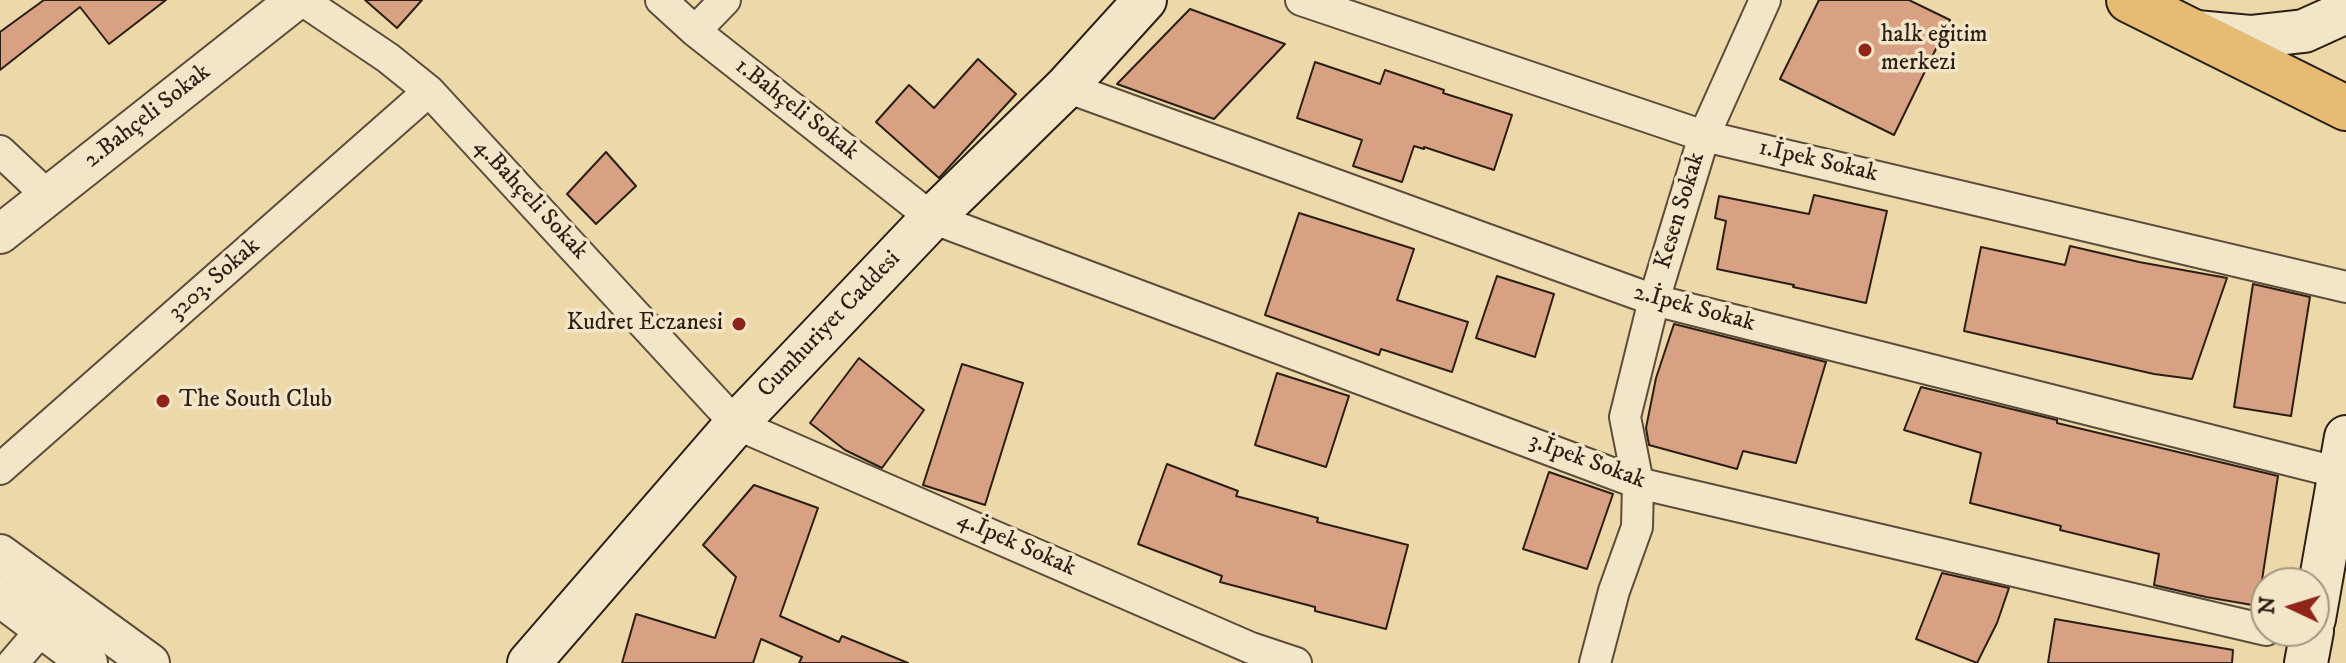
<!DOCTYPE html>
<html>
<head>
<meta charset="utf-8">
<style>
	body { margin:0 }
	#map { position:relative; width:2346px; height:663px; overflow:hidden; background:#edd8aa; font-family:"IM FELL DW Pica",serif }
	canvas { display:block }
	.north { position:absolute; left:2250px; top:567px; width:80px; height:80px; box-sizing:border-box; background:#f3e6c8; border:2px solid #a39680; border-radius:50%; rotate:274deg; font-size:22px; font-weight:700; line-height:32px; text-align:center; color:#2b1f15 }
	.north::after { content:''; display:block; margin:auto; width:28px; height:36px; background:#8f2418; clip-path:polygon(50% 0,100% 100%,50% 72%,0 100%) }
</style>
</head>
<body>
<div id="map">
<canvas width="2346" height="663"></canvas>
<div class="north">N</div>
</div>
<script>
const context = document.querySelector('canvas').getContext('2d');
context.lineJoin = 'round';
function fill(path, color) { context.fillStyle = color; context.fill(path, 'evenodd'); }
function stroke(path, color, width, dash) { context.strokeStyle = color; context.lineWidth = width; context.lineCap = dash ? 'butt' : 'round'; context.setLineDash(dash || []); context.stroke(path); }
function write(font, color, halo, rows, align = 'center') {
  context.font = font + ' "IM FELL DW Pica",serif'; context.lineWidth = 7; context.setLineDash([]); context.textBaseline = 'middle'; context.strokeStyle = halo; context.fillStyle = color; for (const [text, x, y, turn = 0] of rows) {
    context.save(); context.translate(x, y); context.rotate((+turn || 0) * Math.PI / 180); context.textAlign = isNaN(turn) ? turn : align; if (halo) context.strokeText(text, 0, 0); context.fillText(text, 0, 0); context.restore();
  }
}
const building = new Path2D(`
	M44,0H166L109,44L80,7L0,70V32Z
	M365,0H422L397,28Z
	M1819,0H1909L1950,20L1894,135L1780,79Z
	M1190,9L1285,44L1214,119L1117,84Z
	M978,59L1016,94L939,178L876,122L909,85L934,108Z
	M1315,62L1380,84L1385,70L1444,90L1443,93L1512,115L1494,170L1424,147V149L1414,146L1402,182L1353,166L1362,140L1297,118Z
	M606,152L636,186L596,224L567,194Z
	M1814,195L1887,211L1866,303L1793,287L1794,285L1717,269L1726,221L1715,218L1719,196L1809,214Z
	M1299,213L1414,249L1397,300L1468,322L1452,372L1381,349L1379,355L1265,315Z
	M2070,246L2139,262L2227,278L2192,379L2154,374L1964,331L1981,247L2065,265Z
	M1497,276L1554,294L1535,357L1476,338Z
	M2253,284L2310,297L2291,416L2234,407Z
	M1674,324L1826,362L1796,463L1743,451L1737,469L1649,445L1646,428L1656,378Z
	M859,358L924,410L882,468L845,450L810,423Z
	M962,364L1023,383L985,505L923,485Z
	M1277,373L1349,396L1326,467L1255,445Z
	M1921,387L2057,420V423L2278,476L2258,606L2206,597L2154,585L2159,554L2060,530L2061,526L1970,503L1981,453L1904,430Z
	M1167,464L1238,491L1236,496L1318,518L1317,522L1408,545L1386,629L1315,611V607L1220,582L1222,576L1138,544Z
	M1549,472L1613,494L1587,569L1523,549Z
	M754,485L818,508L780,616L839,642L842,636L908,663H799L802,657L761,639L753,663H622L636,614L715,638L736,577L703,545Z
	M1942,573L2009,588L1997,623L1977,663L1916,639Z
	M2055,619L2233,650L2232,663H2048Z`);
fill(building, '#d8a183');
stroke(building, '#2b1f15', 2);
const minor = new Path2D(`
	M302,0L388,58L429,91L736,424L1251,648L1296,663
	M661,0L695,31L932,218L1638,483L2266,630
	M1301,0L1704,136L2346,287
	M695,31L725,0
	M1066,87L1654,300L2340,473
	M0,151L48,196
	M0,469L429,91
	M13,663L43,628
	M1595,663L1614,591L1637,527L1638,483L1625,417L1654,300L1704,136L1765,0`);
const tertiary = new Path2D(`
	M0,234L296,0
	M0,554L150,663
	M0,597L88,663`);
const secondary = new Path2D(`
	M2196,32L2250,37L2304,31L2346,12
	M2314,619L2346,437
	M529,663L736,424L932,218L1066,87L1145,0
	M2306,663L2312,631`);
const primary = new Path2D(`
	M2129,0L2346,108`);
stroke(minor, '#5c4d3a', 34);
stroke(tertiary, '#5c4d3a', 42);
stroke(secondary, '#2b1f15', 46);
stroke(primary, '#2b1f15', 48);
stroke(minor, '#f3e6c8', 30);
stroke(tertiary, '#f3e6c8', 38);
stroke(secondary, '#f3e6c8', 42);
stroke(primary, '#e6bc75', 44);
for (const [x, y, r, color] of [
	[1865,50,8,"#8f2418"],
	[739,324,8,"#8f2418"],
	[163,401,8,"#8f2418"]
]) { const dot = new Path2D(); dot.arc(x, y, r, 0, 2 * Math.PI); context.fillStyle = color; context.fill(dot); stroke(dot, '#f3e6c8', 3); }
write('24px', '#2b1f15', '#f3e6c8', [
	["halk eğitim",1881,36],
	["merkezi",1881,64],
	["Kudret Eczanesi",723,324,"right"],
	["The South Club",179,401]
], 'left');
write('24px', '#2b1f15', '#f3e6c8', [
	["1.Bahçeli Sokak",796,110,38],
	["2.Bahçeli Sokak",148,117,-38],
	["1.İpek Sokak",1818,162,13],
	["4.Bahçeli Sokak",530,200,47],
	["Kesen Sokak",1681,211,-73],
	["3203. Sokak",215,280,-41],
	["2.İpek Sokak",1694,309,15],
	["Cumhuriyet Caddesi",830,325,-46],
	["3.İpek Sokak",1587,462,20],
	["4.İpek Sokak",1016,545,24]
]);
</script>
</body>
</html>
